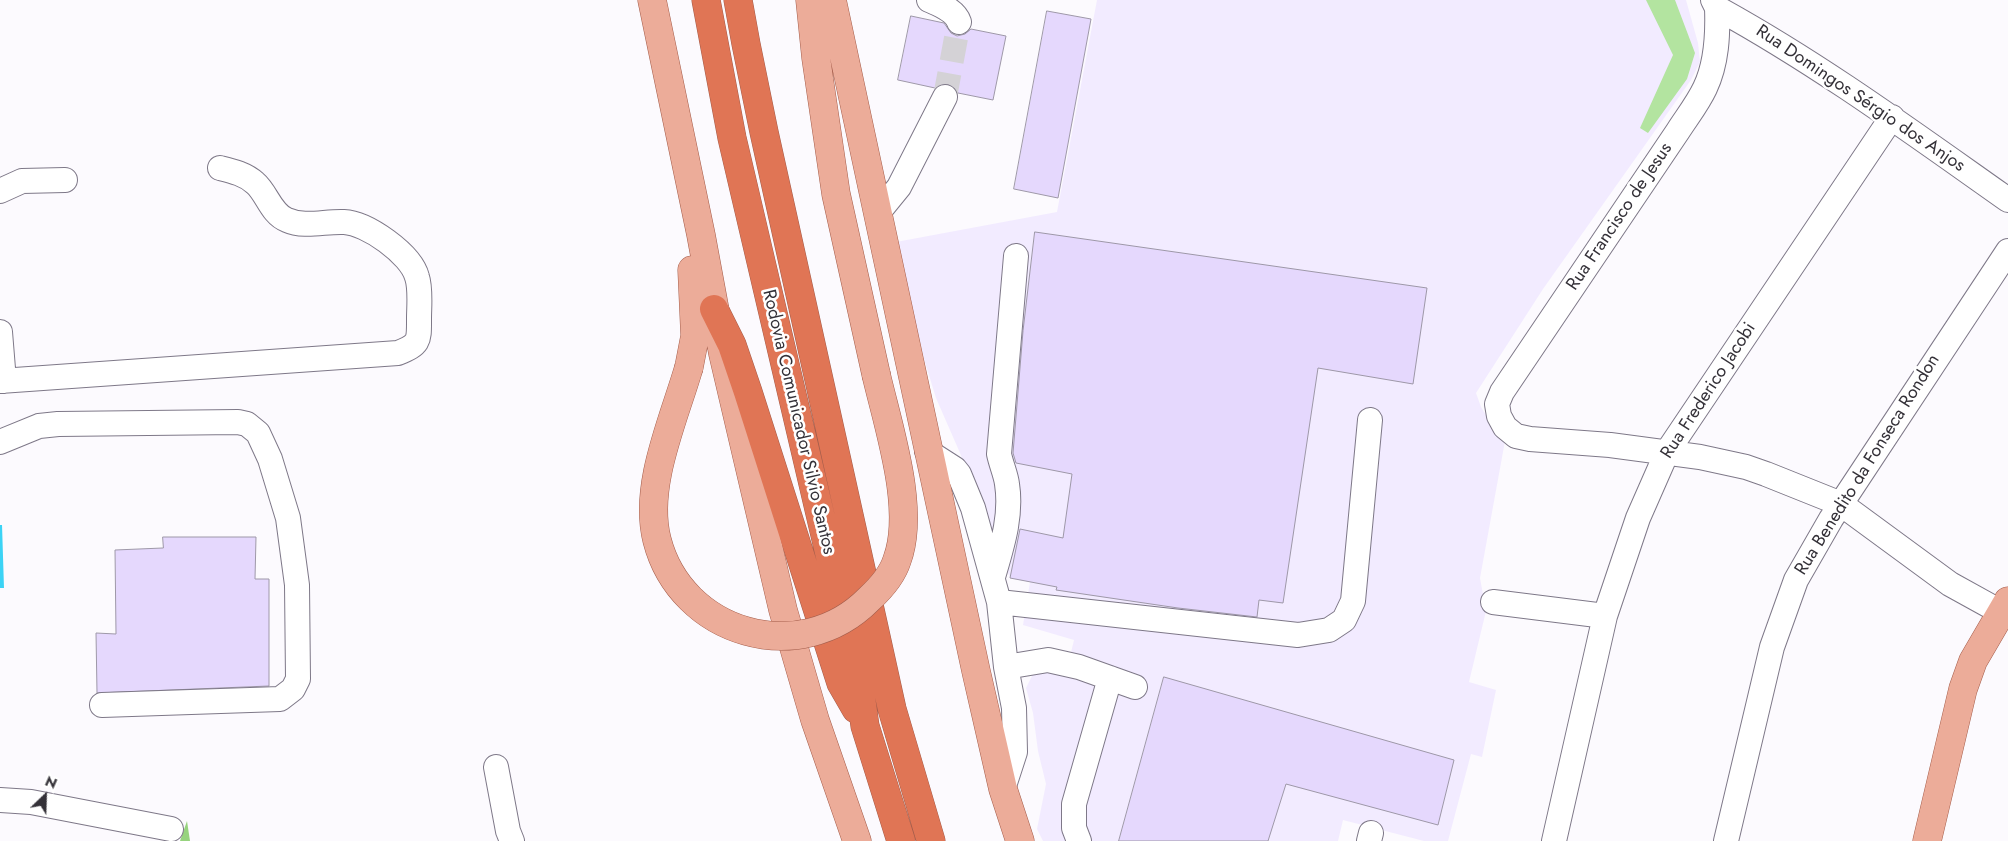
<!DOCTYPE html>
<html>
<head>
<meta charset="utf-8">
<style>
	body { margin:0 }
	#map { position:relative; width:2008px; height:841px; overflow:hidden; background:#fcfafe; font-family:Jost,sans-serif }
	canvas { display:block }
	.north { position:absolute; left:20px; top:771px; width:50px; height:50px; -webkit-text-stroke:4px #fff; paint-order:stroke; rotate:24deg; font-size:14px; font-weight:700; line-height:20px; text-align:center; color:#343138 }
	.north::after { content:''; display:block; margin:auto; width:18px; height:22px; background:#343138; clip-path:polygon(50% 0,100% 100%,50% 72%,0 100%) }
</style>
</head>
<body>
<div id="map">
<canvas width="2008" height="841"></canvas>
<div class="north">N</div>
</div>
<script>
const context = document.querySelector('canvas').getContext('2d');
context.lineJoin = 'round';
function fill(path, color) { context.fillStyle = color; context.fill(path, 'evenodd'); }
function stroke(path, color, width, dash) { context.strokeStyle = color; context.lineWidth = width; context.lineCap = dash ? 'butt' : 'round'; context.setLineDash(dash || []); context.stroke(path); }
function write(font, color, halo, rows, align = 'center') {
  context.font = font + ' Jost,sans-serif'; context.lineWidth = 5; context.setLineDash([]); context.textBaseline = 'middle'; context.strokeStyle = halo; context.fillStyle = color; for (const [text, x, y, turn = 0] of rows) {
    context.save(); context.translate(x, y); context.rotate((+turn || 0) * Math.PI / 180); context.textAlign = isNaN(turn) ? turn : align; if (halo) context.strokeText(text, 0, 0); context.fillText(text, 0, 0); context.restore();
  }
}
fill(new Path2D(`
	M1097,0H1686L1698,43L1700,62L1691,80L1543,289L1476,393L1481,407L1493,427L1505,441L1480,578L1486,611L1469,682L1496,690L1482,757L1471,754L1448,841H1424L1343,820L1338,841H1043L1037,829L1046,784L1038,751L1033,713L1026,688L1033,674L1044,669L1066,673L1074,640L1023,625L1030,582L1010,578L960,453L936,398L924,359L896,242L1057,212Z`), '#f2ebff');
fill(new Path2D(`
	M1646,0H1675L1695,53L1687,79L1648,133L1640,128L1673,55Z`), '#b3e4a0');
fill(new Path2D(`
	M187,821L190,841H180Z`), '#97d37e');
fill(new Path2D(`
	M0,525H2L4,588H0Z`), '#3cd3f5');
const building = new Path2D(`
	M1047,11L1091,19L1058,198L1014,189Z
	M911,16L944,23L951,33L957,36L965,34L971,29L1006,36L993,100L958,93L952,85L945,83L935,88L898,80Z
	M1035,232L1427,288L1413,384L1318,368L1283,603L1259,600L1257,617L1178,608L1056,590L1057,587L1010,578L1020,529L1063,538L1072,474L1016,463L1013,453L1023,331Z
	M163,537H256L255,579H269V686L97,693L96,633L116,634L115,550L163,548Z
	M1164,677L1454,760L1438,825L1286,784L1268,841H1119Z`);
fill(building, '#e5d8fd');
stroke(building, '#9e98a8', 1);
stroke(new Path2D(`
	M945,97L959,22`), '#d4d2d6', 24, [24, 12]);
const minor = new Path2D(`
	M929,0C940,5 955,10 959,22
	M1713,0L1717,8C1819,64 1913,133 2008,200
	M1717,8C1718,34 1717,63 1705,88C1698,103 1687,117 1678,131L1502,392L1497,404L1499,416L1505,427L1516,436L1530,439L1610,445L1700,457L1746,467L1766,474L1841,504L1950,584L2008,616
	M0,191L22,181L65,180
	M877,214L899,187L945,97
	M0,332L4,381
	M0,381L398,353C420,344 419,341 419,319C419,306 421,289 417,277C411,254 367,223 344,222C325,221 305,228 287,220C271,214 267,193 255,183C245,174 232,171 220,168
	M0,442L39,426L58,424L238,422L247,424L258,433L270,459L288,518L297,585L298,679L293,689L280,699L102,705
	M927,451L955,469L959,474L973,508L999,602L1006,667L1014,708L1015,752L1003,789
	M993,577C1002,546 1012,516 1007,484C1006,475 1001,464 999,454L1016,256
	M999,602L1298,635L1329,630L1344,620L1353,601L1370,420
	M1493,602L1605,616
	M1006,667L1048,660L1079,667L1135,687
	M496,767L508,831L512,841
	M0,800L31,802L171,829
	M1079,841L1074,828V804L1110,678
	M1369,841L1371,833
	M1554,841L1605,616L1638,518L1667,452L1892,117
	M1726,841L1772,647L1796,580L1831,519L2008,251`);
const major = new Path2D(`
	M652,0L701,235L723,354L783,610L815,720L857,841
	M810,0L816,58L836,194L876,374
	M832,0L976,671L1003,789L1020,841
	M689,367L695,336L692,270
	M1927,841L1963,689L1973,661L2008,601`);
const highway = new Path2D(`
	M706,0L732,138L858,676L865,726L901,841
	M738,0L746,44L764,132L873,623L892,709L931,841
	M714,309L732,345L748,392L841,683L856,709`);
stroke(minor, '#7e7888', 26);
stroke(major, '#a45d4b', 29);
stroke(highway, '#a45d4b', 29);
stroke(minor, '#fff', 24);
stroke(major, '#ecac99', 28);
stroke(highway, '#e07555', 28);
const majorBridge = new Path2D(`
	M689,367C674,419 643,486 657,540C681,634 800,669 869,599C881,588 892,576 897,560C916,509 888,426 876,374`);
stroke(majorBridge, '#a45d4b', 29, []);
stroke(majorBridge, '#ecac99', 28);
write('18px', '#343138', '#fff', [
	["Rua Domingos Sérgio dos Anjos",1860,99,34],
	["Rua Francisco de Jesus",1620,217,-56],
	["Rua Frederico Jacobi",1709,391,-57],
	["Rodovia Comunicador Silvio Santos",798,422,77],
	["Rua Benedito da Fonseca Rondon",1868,465,-58]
]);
</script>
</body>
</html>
